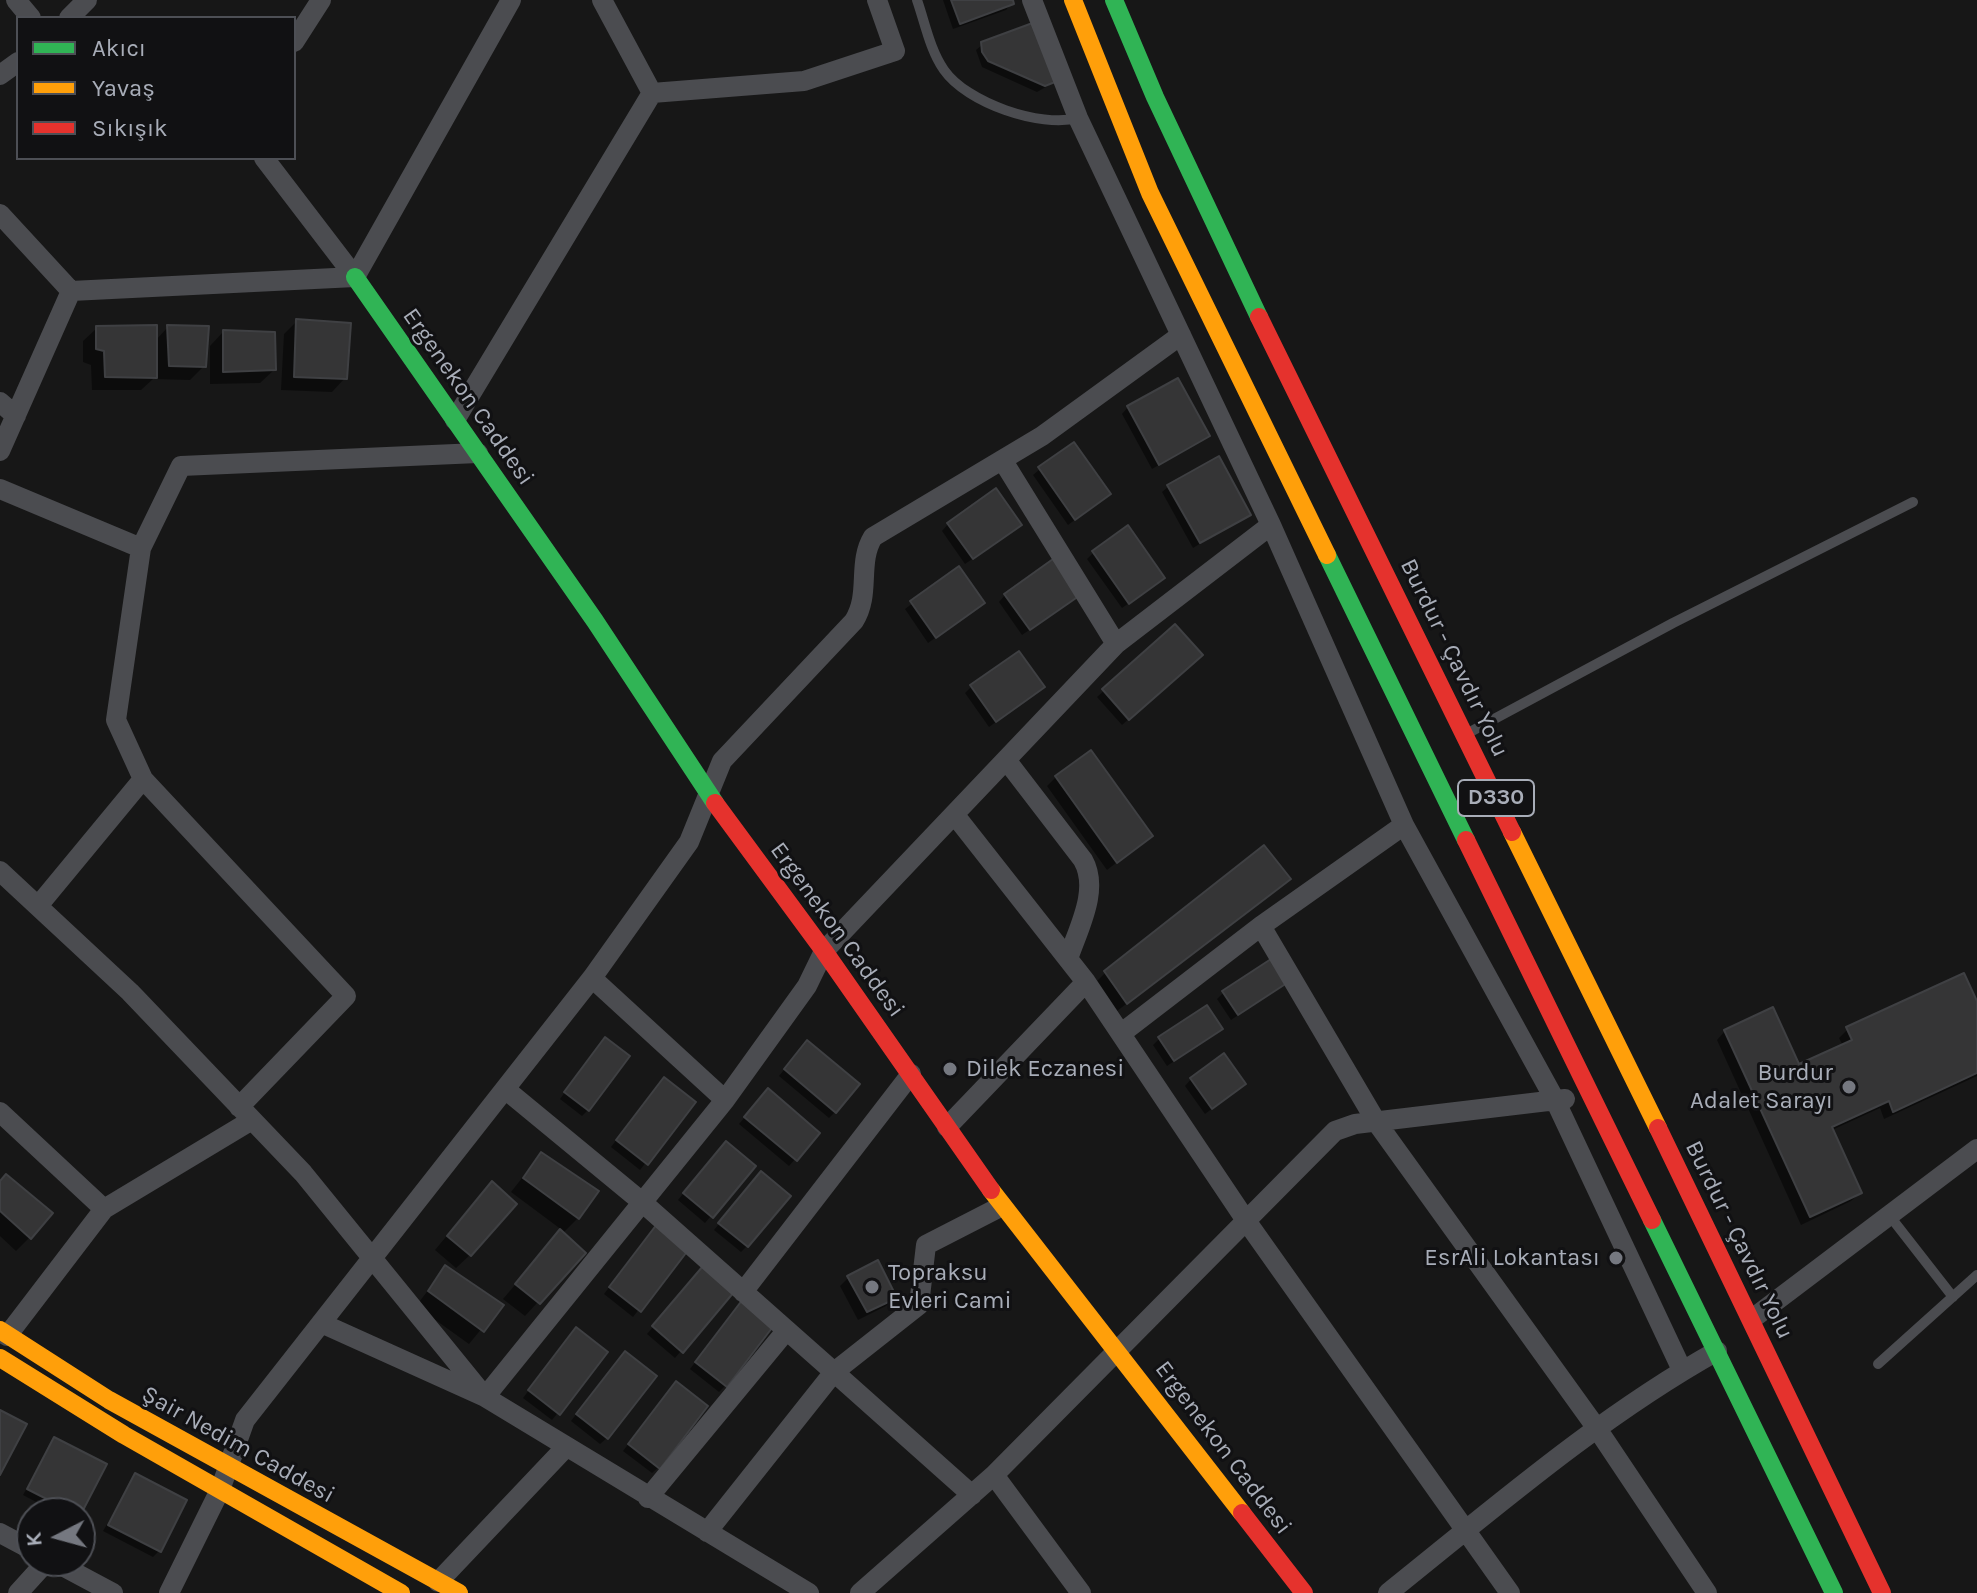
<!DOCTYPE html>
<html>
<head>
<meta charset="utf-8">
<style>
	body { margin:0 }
	#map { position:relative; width:1977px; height:1593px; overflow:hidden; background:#171717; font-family:Karla,sans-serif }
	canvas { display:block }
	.legend { position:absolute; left:16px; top:16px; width:280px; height:144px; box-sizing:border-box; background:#111113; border:2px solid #4d4f55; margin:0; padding:10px 14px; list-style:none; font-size:24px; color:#a8adb8 }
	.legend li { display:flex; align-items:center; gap:16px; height:40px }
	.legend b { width:40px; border:2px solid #4d4f55 }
	.north { position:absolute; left:16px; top:1497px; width:80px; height:80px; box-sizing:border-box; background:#111113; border:2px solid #4d4f55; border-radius:50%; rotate:264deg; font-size:22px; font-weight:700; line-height:32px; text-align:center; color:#a8adb8 }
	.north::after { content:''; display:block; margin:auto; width:28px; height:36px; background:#757880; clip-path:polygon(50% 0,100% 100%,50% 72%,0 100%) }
</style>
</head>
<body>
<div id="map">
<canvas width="1977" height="1593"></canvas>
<ul class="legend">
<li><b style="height:10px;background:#30b455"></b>Akıcı</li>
<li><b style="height:10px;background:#ff9f0a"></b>Yavaş</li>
<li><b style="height:10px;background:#e5322d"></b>Sıkışık</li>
</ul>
<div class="north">K</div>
</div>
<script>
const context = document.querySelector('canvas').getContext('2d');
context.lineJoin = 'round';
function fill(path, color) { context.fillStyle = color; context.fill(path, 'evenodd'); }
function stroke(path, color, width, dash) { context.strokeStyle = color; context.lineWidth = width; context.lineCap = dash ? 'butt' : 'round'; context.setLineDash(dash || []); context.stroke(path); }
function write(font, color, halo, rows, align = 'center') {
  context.font = font + ' Karla,sans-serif'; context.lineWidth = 6; context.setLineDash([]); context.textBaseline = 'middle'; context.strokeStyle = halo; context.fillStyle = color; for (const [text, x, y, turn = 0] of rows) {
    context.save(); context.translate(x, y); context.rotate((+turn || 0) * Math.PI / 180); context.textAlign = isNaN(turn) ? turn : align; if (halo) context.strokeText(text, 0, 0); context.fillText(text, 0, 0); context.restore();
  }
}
fill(new Path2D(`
	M943,0H1011L1012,3L1006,10L953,29Z
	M983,44L1058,80L1037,92L982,67L976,50Z
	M297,321L345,378L332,392L281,390L284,334Z
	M168,327L204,366L190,380L153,379L141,390H92L91,365L83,362V341L97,328L155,341Z
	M223,332L274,370L260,383L210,384V346Z
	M1128,407L1208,436L1152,469L1122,414Z
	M1040,469L1109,494L1068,525L1033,475Z
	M1169,486L1248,514L1193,548L1162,492Z
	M948,524L1013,531L965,564L942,531Z
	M1093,553L1156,584L1122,608L1087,559Z
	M958,569L976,609L928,643L905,609Z
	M1005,595L1070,602L1022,635L999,602Z
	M1175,627L1194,661L1122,725L1097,697Z
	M971,687L1036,693L989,727L965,693Z
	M1056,777L1150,836L1107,870L1047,786Z
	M1279,887L1117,1011L1097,981L1106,972Z
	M1285,983L1231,1020L1217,999L1224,992Z
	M1977,1006V1076L1884,1119L1880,1108L1832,1130L1860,1193L1851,1201L1801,1225L1717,1040L1725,1031L1798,1067L1843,1046L1839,1038L1848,1029Z
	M1221,1029L1167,1066L1153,1045L1160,1038Z
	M599,1046L588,1110L582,1116L560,1099Z
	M801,1049L835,1112L829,1118L779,1076Z
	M1191,1079L1244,1084L1205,1114L1185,1086Z
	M658,1086L693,1102L640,1170L611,1147Z
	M762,1097L818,1133L789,1166L739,1124Z
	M719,1150L711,1216L705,1223L678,1200Z
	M541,1154L578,1218L562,1234L583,1253L525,1316L503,1299L562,1230L511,1192Z
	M755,1180L747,1246L741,1252L714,1230Z
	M0,1183L30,1237L16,1251L0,1236Z
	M479,1197L470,1255L456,1268L435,1250Z
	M651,1233L686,1249L633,1317L604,1294Z
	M446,1267L501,1305L469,1344L416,1306Z
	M697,1275L681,1351L675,1358L647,1334Z
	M849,1277L895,1298L886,1306L858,1320L840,1286Z
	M737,1308L725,1386L719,1392L690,1369Z
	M570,1336L606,1353L552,1420L523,1398Z
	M618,1360L607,1438L600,1444L571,1421Z
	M670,1390L659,1467L652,1473L623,1451Z
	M55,1439L79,1513H57L23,1495Z
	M136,1475L159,1551L153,1557L103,1531Z`), '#0007');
const building = new Path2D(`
	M951,0H1013L1014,4L960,24Z
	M1038,21L1060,80L1045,86L988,61L982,52L981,42Z
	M296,319L351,323L347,379L294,377Z
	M157,325V378L105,377L104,351L96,349V326Z
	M167,325L209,326L206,367L169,366Z
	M223,330L275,332L276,370L223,372Z
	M1178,378L1210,436L1159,465L1127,406Z
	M1074,442L1111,494L1075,520L1038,467Z
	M1219,456L1251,515L1200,543L1167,485Z
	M996,488L1022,525L973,559L947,523Z
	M1128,525L1165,578L1129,604L1092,551Z
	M1053,559L1079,596L1030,630L1004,594Z
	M959,566L985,603L936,638L910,601Z
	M1175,624L1203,655L1129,720L1102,689Z
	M1019,651L1045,687L996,722L970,685Z
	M1091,750L1153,836L1117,863L1055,776Z
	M1264,845L1291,879L1127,1004L1104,971Z
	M1271,959L1287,983L1238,1015L1222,991Z
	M1964,973L1977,1001V1073L1893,1112L1889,1101L1832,1127L1862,1193L1810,1217L1724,1030L1773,1007L1799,1064L1852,1040L1846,1027Z
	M1207,1005L1223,1029L1174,1061L1158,1037Z
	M605,1037L630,1056L589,1111L564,1092Z
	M807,1040L860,1084L836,1113L784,1069Z
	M1224,1053L1246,1084L1212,1109L1190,1078Z
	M664,1077L696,1102L648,1165L616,1140Z
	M768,1088L820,1133L797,1161L744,1117Z
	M726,1141L756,1166L713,1218L683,1193Z
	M541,1152L599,1191L579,1219L523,1178Z
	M761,1171L791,1196L748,1247L718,1223Z
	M6,1174L53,1213L31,1239L0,1211V1181Z
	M492,1181L517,1204L471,1256L447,1236Z
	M657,1224L689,1249L641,1312L609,1287Z
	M560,1229L586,1253L540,1304L515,1284Z
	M878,1260L897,1298L867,1312L847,1276Z
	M445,1265L504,1305L484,1332L428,1291Z
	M703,1266L734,1292L683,1353L652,1326Z
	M743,1299L775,1324L727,1387L695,1362Z
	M576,1327L608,1352L560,1415L528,1390Z
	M625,1351L657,1376L608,1439L576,1414Z
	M676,1381L708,1406L660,1469L628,1444Z
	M0,1410L27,1424L0,1475Z
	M54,1437L107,1464L80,1516L27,1489Z
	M135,1473L187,1500L161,1552L108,1525Z`);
fill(building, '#353536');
stroke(building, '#3f4043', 2);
stroke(new Path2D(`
	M917,0C925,23 930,50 944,70C967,103 1040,128 1078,118
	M1470,732L1673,623L1913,502
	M1889,1215L1953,1297
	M1878,1364L1977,1275`), '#4b4c50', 10);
stroke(new Path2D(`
	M16,0L31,18
	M602,0L652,93L804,81L895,51L877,0
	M1032,0L1078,118L1271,525L1404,825L1555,1100L1682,1370
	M69,18L87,0
	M294,42L321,0
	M0,75L18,62
	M264,158L355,277
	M0,214L71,291L355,277
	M355,277L511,0
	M0,402L16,416
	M455,420L652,93
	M0,451L71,291
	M1003,461L1116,644
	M0,489L141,548L116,720L143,779L346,996L239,1107
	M141,548L181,466L478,453
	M1007,761L1083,860C1100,890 1078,929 1068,959
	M954,814L1086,982L1247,1222L1510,1593
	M0,871L130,992L303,1173L485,1397L809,1593
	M38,906L143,779
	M1261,926L1377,1123L1598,1430L1707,1593
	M592,978L725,1100
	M1123,1032L1261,926L1404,825
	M505,1089L642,1202L834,1372L919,1305L926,1245L1002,1206
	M0,1112L104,1209L252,1120
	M947,1127L1086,982
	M743,1292L911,1074
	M1752,1319L1977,1149
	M321,1323L485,1397L725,1100L807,986L824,951L1116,644L1271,525
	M7,1336L104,1209
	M648,1498L786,1331
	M707,1532L834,1372L972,1495
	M0,1533L32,1550
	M53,1561L113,1593
	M438,1582L566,1447
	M18,1593L47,1561
	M169,1593L220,1490L245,1420L592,978L689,842L722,761L854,621C871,594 857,563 873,537L1042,436L1181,335
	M860,1593L994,1475
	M1081,1593L994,1475L1335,1131L1355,1124L1565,1099
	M1388,1593C1493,1509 1599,1417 1717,1351`), '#4b4c50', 20);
stroke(new Path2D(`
	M1114,0L1155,97L1259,317
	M355,277L595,621L715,803
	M1327,555L1466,840
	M1652,1220L1834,1593`), '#30b455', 18);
stroke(new Path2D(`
	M1073,0L1150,193L1327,555
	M1512,832L1658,1128
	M991,1190L1242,1513
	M0,1330L109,1400L459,1593
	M0,1358L124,1435L401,1593`), '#ff9f0a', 18);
stroke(new Path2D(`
	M1259,317L1512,832
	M715,803L824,951L991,1190
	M1466,840L1652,1220
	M1658,1128L1882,1593
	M1242,1513L1304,1593`), '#e5322d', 18);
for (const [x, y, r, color] of [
	[950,1069,8,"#757880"],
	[1849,1087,8,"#757880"],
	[1616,1258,8,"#757880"],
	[872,1287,8,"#757880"]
]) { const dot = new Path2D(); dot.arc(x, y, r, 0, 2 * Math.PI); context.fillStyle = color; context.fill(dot); stroke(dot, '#111113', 3); }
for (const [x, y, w] of [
	[1496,798,76]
]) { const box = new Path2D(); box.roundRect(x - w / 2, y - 18, w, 36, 6); context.fillStyle = '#111113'; context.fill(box); stroke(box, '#a8adb8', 2); }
write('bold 22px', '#a8adb8', null, [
	["D330",1496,798]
]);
write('24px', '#a8adb8', '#111113', [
	["Ergenekon Caddesi",468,397,55],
	["Burdur - Çavdır Yolu",1454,658,64],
	["Ergenekon Caddesi",837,930,54],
	["Burdur - Çavdır Yolu",1739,1240,64],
	["Şair Nedim Caddesi",238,1445,29],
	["Ergenekon Caddesi",1223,1448,53]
]);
write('24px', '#a8adb8', '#111113', [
	["Dilek Eczanesi",966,1069],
	["Burdur",1833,1073,"right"],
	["Adalet Sarayı",1833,1101,"right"],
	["EsrAli Lokantası",1600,1258,"right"],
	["Topraksu",888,1273],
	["Evleri Cami",888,1301]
], 'left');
</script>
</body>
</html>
